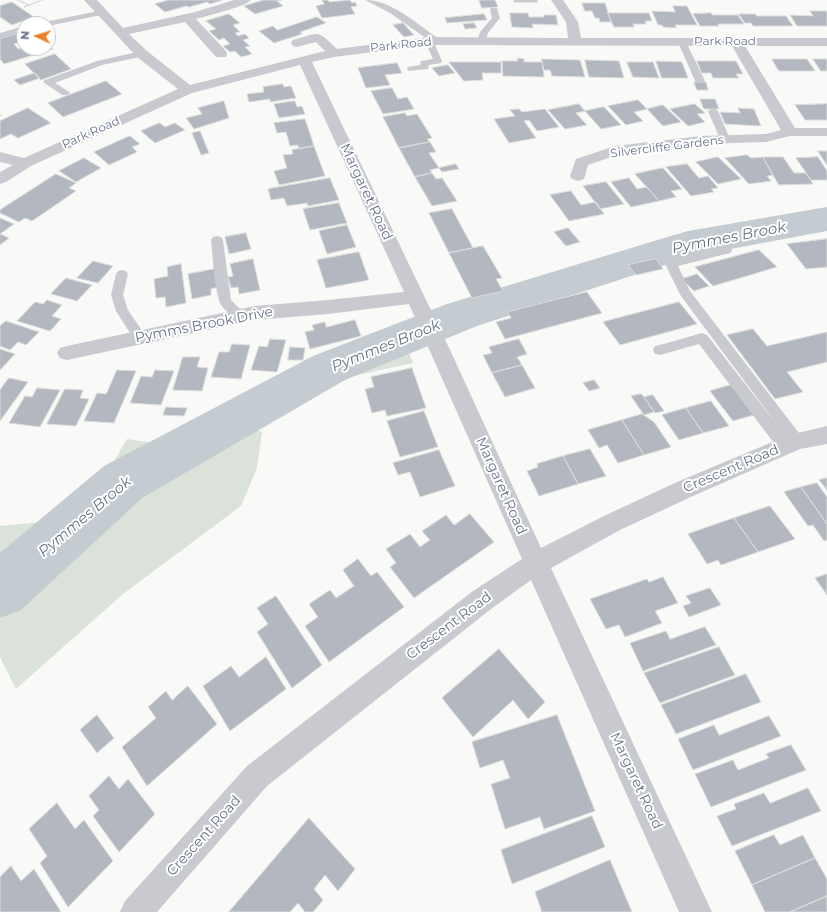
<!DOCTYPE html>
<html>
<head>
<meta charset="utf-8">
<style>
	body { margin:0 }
	#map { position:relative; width:827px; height:912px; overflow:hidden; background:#f9faf8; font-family:Montserrat,sans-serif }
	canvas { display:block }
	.north { position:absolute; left:16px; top:16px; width:40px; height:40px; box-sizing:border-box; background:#fff; border:1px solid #c3c7d0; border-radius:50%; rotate:274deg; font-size:11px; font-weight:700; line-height:16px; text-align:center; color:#68738a }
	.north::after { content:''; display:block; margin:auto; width:14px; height:18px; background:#eb8227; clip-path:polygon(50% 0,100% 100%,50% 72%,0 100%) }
</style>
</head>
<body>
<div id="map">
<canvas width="827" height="912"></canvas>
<div class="north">N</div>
</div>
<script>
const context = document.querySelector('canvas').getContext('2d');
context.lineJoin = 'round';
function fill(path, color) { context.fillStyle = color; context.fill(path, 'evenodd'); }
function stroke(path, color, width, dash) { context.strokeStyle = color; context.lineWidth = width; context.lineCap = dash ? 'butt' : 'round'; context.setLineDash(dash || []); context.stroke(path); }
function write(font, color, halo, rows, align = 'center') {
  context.font = font + ' Montserrat,sans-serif'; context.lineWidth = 4; context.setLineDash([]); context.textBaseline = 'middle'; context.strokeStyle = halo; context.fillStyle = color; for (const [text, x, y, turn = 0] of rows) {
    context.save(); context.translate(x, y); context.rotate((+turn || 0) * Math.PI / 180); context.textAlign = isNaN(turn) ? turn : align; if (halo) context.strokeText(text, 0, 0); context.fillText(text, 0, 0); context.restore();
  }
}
fill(new Path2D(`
	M402,333L413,363L339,379L306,382V365L345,348Z
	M235,424L262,432L257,468L241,506L123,594L16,689L0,657V526L53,521L85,511L127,439L196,449Z`), '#dae2d9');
fill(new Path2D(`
	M827,207V231L693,256L477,326L345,380L142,498L21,610L0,618V553L104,466L313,356L447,304L674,235L688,231Z`), '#c4cbd1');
const building = new Path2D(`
	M169,0H223L210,4L207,2L189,7L186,6L165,12L155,4Z
	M264,0H282L277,1L283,6L255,14L244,6Z
	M322,0H328L329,2L350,0L352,3L355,2L357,6L351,7L355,14L322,18L316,6L324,4Z
	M479,0H495L498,7L482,8Z
	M514,0H537L538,2H514Z
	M12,2L34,17L12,25L0,17V6Z
	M582,3H605L611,22H600L599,18H595L592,11H585Z
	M673,6H687L697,25H675L676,28L663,27L662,25H658L652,11L675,12Z
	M810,11H827V26H797L790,15L813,16Z
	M510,13H528L529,17H544V15H556L558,25L532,24L533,28L512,27Z
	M608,13H649L652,21H645L646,24H633L634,27H614Z
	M711,13L712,15H738L744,24H718L719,26H700L693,14Z
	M229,14L240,23L233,25L240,32L235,33L238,36L245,34L249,38L243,40L250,46L245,47L252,54L241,57L235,51L230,52L223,46L230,44L224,38L219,40L209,31L216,29L206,21Z
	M484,14L487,20L447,23L445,18Z
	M739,14H755L757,16H786L793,26H753L751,23H745Z
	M317,17L326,23L300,32L302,34L274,43L259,31L273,26L277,30Z
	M403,23L414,35L404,37L393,25Z
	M474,23L477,28L465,29L463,24Z
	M24,32V41L14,44L18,49L24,48H48V45L53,49L4,64L0,59V39Z
	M55,54L71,69L41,80L25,64Z
	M517,58L524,59V62H542L544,77L503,76L502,61H518Z
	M542,59L580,60L585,77L552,76L550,70H544Z
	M772,59H807L815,71H779Z
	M813,59H827V71H821Z
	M585,60L619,61L624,78L589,77Z
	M656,61L682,62L688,78H662Z
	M697,61H736L743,74H736L739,78H713L711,73H702Z
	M449,62H501V73H482L483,80L464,81Z
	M627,62H653L659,78L633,77Z
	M397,63L402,73L385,75L390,85L366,88L358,68Z
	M448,65L455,73L439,76L432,68Z
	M35,73L40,78L20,85L14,80Z
	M106,81L122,94L63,117L48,103Z
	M694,82H706L708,90H697Z
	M283,84L284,87L291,86L296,98L270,102V99L249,102L247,94L264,92L263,87Z
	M392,88L398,99L407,97L414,109L383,114L371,91Z
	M700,99H715L719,109H704Z
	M638,100L647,109L634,112L643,121L626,125L608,106Z
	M224,101L229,118L194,129L186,118L202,114L198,108Z
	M295,101L297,107L302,106L305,114L279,118L274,104Z
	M579,104L585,111L576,113L587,125L565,129L548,110Z
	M695,104L705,113L697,114L705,122L688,126L670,109Z
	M827,104V120H805L795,105Z
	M663,105L681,122L663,126L647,109Z
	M604,107L621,125L601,129L585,111Z
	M28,108L51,123L18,138L11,134L0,139V121Z
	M738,108L754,109L761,126L725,124L720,112L740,113Z
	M519,109L522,112L545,109L559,127L537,131L529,120L524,121L536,138L509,143L494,119L515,116L510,110Z
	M405,113L407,116L417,114L432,138L427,139L430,142L399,148L383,117Z
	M305,119L314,146L299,149L298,145L290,146L286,132L277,133L274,123Z
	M160,123L165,127L175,123L185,130L155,143L141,131Z
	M200,131L209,153L201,155L192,133Z
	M130,136L140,144L132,147L137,152L109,165L94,152Z
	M430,142L436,152L429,153L439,168L430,170L432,173L415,177L399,148Z
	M314,146L325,176L279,185L274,171L287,168L283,155L293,154L292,150Z
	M818,151H827V165Z
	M747,155L751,158L763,157L773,175L767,176L771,181L749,184L725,158Z
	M718,157L741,179L718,184L696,162Z
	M763,157H783L794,173H806L813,184L779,185Z
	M818,157L827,171V180H811L796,158Z
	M84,158L101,168L76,182L59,171Z
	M456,164L459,169L442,172L439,168Z
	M687,164L699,178L708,176L718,188L711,189L714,192L691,196L666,167Z
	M663,168L682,189L671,191L676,197L659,201L635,174Z
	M432,173L436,179L442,178L457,201L432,206L415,177Z
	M56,174L76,183L69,188L76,191L32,221L25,218L19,222L0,213V210Z
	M330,178L339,200L308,206L307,203L287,206L284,198L271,200L268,189Z
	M629,178L637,189L647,187L659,201L631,207L611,182Z
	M606,182L624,204L600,209L583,186Z
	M571,191L581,205L596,202L604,214L569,221L550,195Z
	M339,203L347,223L310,230L303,209Z
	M452,209L473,248L449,253L429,213Z
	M0,218L14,224L0,234L9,238L0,245Z
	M347,225L356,247L327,254L319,231Z
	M568,228L580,242L566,246L554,232Z
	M246,233L251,249L229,254L225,237Z
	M827,239V267L806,269L787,244Z
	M483,246L502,278L496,279L503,291L472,298L449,253Z
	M759,250L777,267L713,286L695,267Z
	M359,252L369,280L326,288L317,260Z
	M253,259L260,290L239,294L238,287L231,288L228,277L233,276L230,264Z
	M656,259L663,269L636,275L628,265Z
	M93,261L113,266L98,283L77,278Z
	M181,264L186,303L166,307L165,297L156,298L154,279L168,276L167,267Z
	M215,269L218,287L211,289V295L192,299L188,274Z
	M697,274L709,286L694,291L682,279Z
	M66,278L92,285L77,301L51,294Z
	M587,292L602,313L505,339L496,322L511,318L508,312Z
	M47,300L62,305L52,316L61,319L50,331L17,321L35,302L43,304Z
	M679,302L697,324L620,345L603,322Z
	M355,320L361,336L310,349L305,332L314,330L312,325L325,322L326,327Z
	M6,321L39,332L26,345L18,342L10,350L0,346V326Z
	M753,329L767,346L827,332V362L787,372L803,392L775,399L727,335Z
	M270,339L286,340L277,372L251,370L259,346L267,347Z
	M519,339L527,354L517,357L522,365L492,373L483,355L492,353L489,347Z
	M232,344L250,345L241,379L211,377L219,352H229Z
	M290,347L305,348L303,360H288Z
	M0,349L15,354L0,370Z
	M183,357H200L197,367L208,368L202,391L173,390Z
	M522,365L535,388L505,397L492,373Z
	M412,368L426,408L387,416L385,410L372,413L365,389L374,387L371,377Z
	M117,370L136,371L114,423L84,421L97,393L106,394Z
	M155,370L174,371L161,405L130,403L141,376L152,377Z
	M9,378L28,382L0,421V390Z
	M594,380L600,388L589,391L583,383Z
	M734,384L757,414L733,421L710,391Z
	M37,388L60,390L40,427L9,423L25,396L32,397Z
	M65,389L83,390L80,398L89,399L76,426L47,424Z
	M641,394L644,397L654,412L644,415L631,396Z
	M653,395L664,411L655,413L644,397Z
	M711,401L729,426L703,433L686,408Z
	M166,407L187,408L184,416L163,415Z
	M686,408L703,433L679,440L662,415Z
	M424,411L438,447L400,457L387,421Z
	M642,414L654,422L671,447L644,455L622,420Z
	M622,420L644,455L618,463L607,445L599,448L588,430Z
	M590,449L606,476L578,484L563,456Z
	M439,450L455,486L420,497L410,472L398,475L393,463Z
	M563,456L578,484L539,496L527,471L538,467L537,464Z
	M827,478V490L819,480Z
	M817,483L827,497V524L801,487Z
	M801,487L827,524V540L824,541L813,525L808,526L784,492Z
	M770,506L795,539L758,552L734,518Z
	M470,514L494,542L414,598L390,567L396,563L386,549L410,534L420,547L430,540L422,531L446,515L454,525Z
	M734,518L758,552L721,565L718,560L707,564L688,534Z
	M358,559L371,576L377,572L404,607L329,662L305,626L318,617L309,604L330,590L336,598L354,586L343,570Z
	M827,574V595L815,578Z
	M663,577L678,603L655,611L662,623L625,637L619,625L606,629L590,599L647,579L649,582Z
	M710,588L721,605L689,617L683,606L691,603L686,596Z
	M276,596L322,665L292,688L257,632L268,624L257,608Z
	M705,627L716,645L643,671L630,643L666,631L670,639Z
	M719,647L735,675L660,703L644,673Z
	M499,649L545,702L528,719L513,700L473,737L442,698Z
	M266,657L286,689L230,731L203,686L231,666L239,677Z
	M746,674L761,702L676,734L661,705Z
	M188,686L217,724L147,786L122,747L156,718L148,707L166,691L172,700Z
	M97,715L114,738L97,753L80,730Z
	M557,715L595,811L544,829L540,817L505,829L491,784L510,778L503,760L480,768L472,742Z
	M769,716L781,736L693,770L678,739L714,725L719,735Z
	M791,745L806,770L711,807L695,774L733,760L738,770L769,758L766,754Z
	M109,776L119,789L128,779L155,814L119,852L93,816L99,810L89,796Z
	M808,788L821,811L732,846L717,816L736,809L734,804L764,793L770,803Z
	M57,803L75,829L84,820L113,861L68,907L40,863L47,856L29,829Z
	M592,816L605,847L512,884L501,850Z
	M309,818L355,869L338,891L325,875L314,889L323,900L313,912H305L298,903L290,912H229Z
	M774,835L780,845L803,835L815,858L752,885L735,851Z
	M815,858L827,879V896L790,912H765L752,885Z
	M610,860L632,912H542L535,892Z
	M11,866L21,881L34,869L61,912H0V877Z
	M827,896V912H790Z`);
fill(building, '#b2b7c0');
stroke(building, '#dbdcda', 1);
stroke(new Path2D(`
	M18,0L28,5
	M24,7L42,0
	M0,115L2,116`), '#c1c3c6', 1.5, [1, 1]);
fill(new Path2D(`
	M365,0C392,0 417,24 439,39L440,41L439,43H434L442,61L441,63L429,65L428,69L408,71L407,69L408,67L420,65L421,61L433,59L425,41L427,39L390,13Z
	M491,8H497L500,18L488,33L484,44H478L477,42L480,32L492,18L490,10Z
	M103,10H106V14L48,26V24H41L45,22Z
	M24,26V32L0,39V33Z
	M682,39L686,42L705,81L703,83H697L695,81L678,42Z
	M142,51L146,54L145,56L102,65L55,83L68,91L70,93L68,95H62L43,82L45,80L97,61Z
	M713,108L718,111L730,139L729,141H721L720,139L708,111Z
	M217,236L221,237L223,240L231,300L239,308L249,312L250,315L249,318C238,321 222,311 219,300C214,283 213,258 211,240L213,237Z
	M726,246L730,247L732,250L730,253L678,266L690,291L802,437L804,441L802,445L797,447L791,445L792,447L790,451L785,453L780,451L699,344L660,355L655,354L653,350L655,346L660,345L702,333L707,335L778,426L681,296L665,264L667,261Z
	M122,270L126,271L128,274L123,295L128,310L147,338L145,341L140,343L135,341L116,311L111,295L116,274L118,271Z`), '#c8cacf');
fill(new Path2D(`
	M84,0H97L123,28L195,12L234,0H251C245,7 206,16 196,19L226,51L227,54L226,57H216L185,22L129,34L147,51L190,85L325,51L316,42L297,47L293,46L291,43L293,40C319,33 316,28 337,49L429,37L568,38L566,22L551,0H563L578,22L581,38H827V46H745L795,128H827V136H790L766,142L701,144L617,155L588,165L584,179L578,181L572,179L570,176L576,159L615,146L701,136L766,134L781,130L732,46L429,45L334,57L312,62L451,352L541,548L604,516L677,482L789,435L827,426V444L800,449L693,496L620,530L551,568L712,912H679L531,580L491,609L267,786L157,912H120L125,901L247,766L473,591L522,559L409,304L328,314L255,320L67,360L60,358L57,353L60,348L67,346L255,306L328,300L404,292L300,65L192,93L31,166L6,182L0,184V172L13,165L0,162V152L24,158L178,89L137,57Z`), '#c8cacf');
write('12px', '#68738a', '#fff', [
	["Park Road",725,41],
	["Park Road",401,45,-6],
	["Park Road",91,133,-24],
	["Silvercliffe Gardens",667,147,-7]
]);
write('14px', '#68738a', '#fff', [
	["Margaret Road",366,192,65],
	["Pymms Brook Drive",204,325,-11],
	["Crescent Road",731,469,-23],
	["Margaret Road",501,486,66],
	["Crescent Road",449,626,-37],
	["Margaret Road",636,781,65],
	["Crescent Road",204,836,-48]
]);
write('italic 15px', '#637484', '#fff', [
	["Pymmes Brook",729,238,-11],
	["Pymmes Brook",386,346,-22],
	["Pymmes Brook",85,517,-40]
]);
</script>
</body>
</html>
